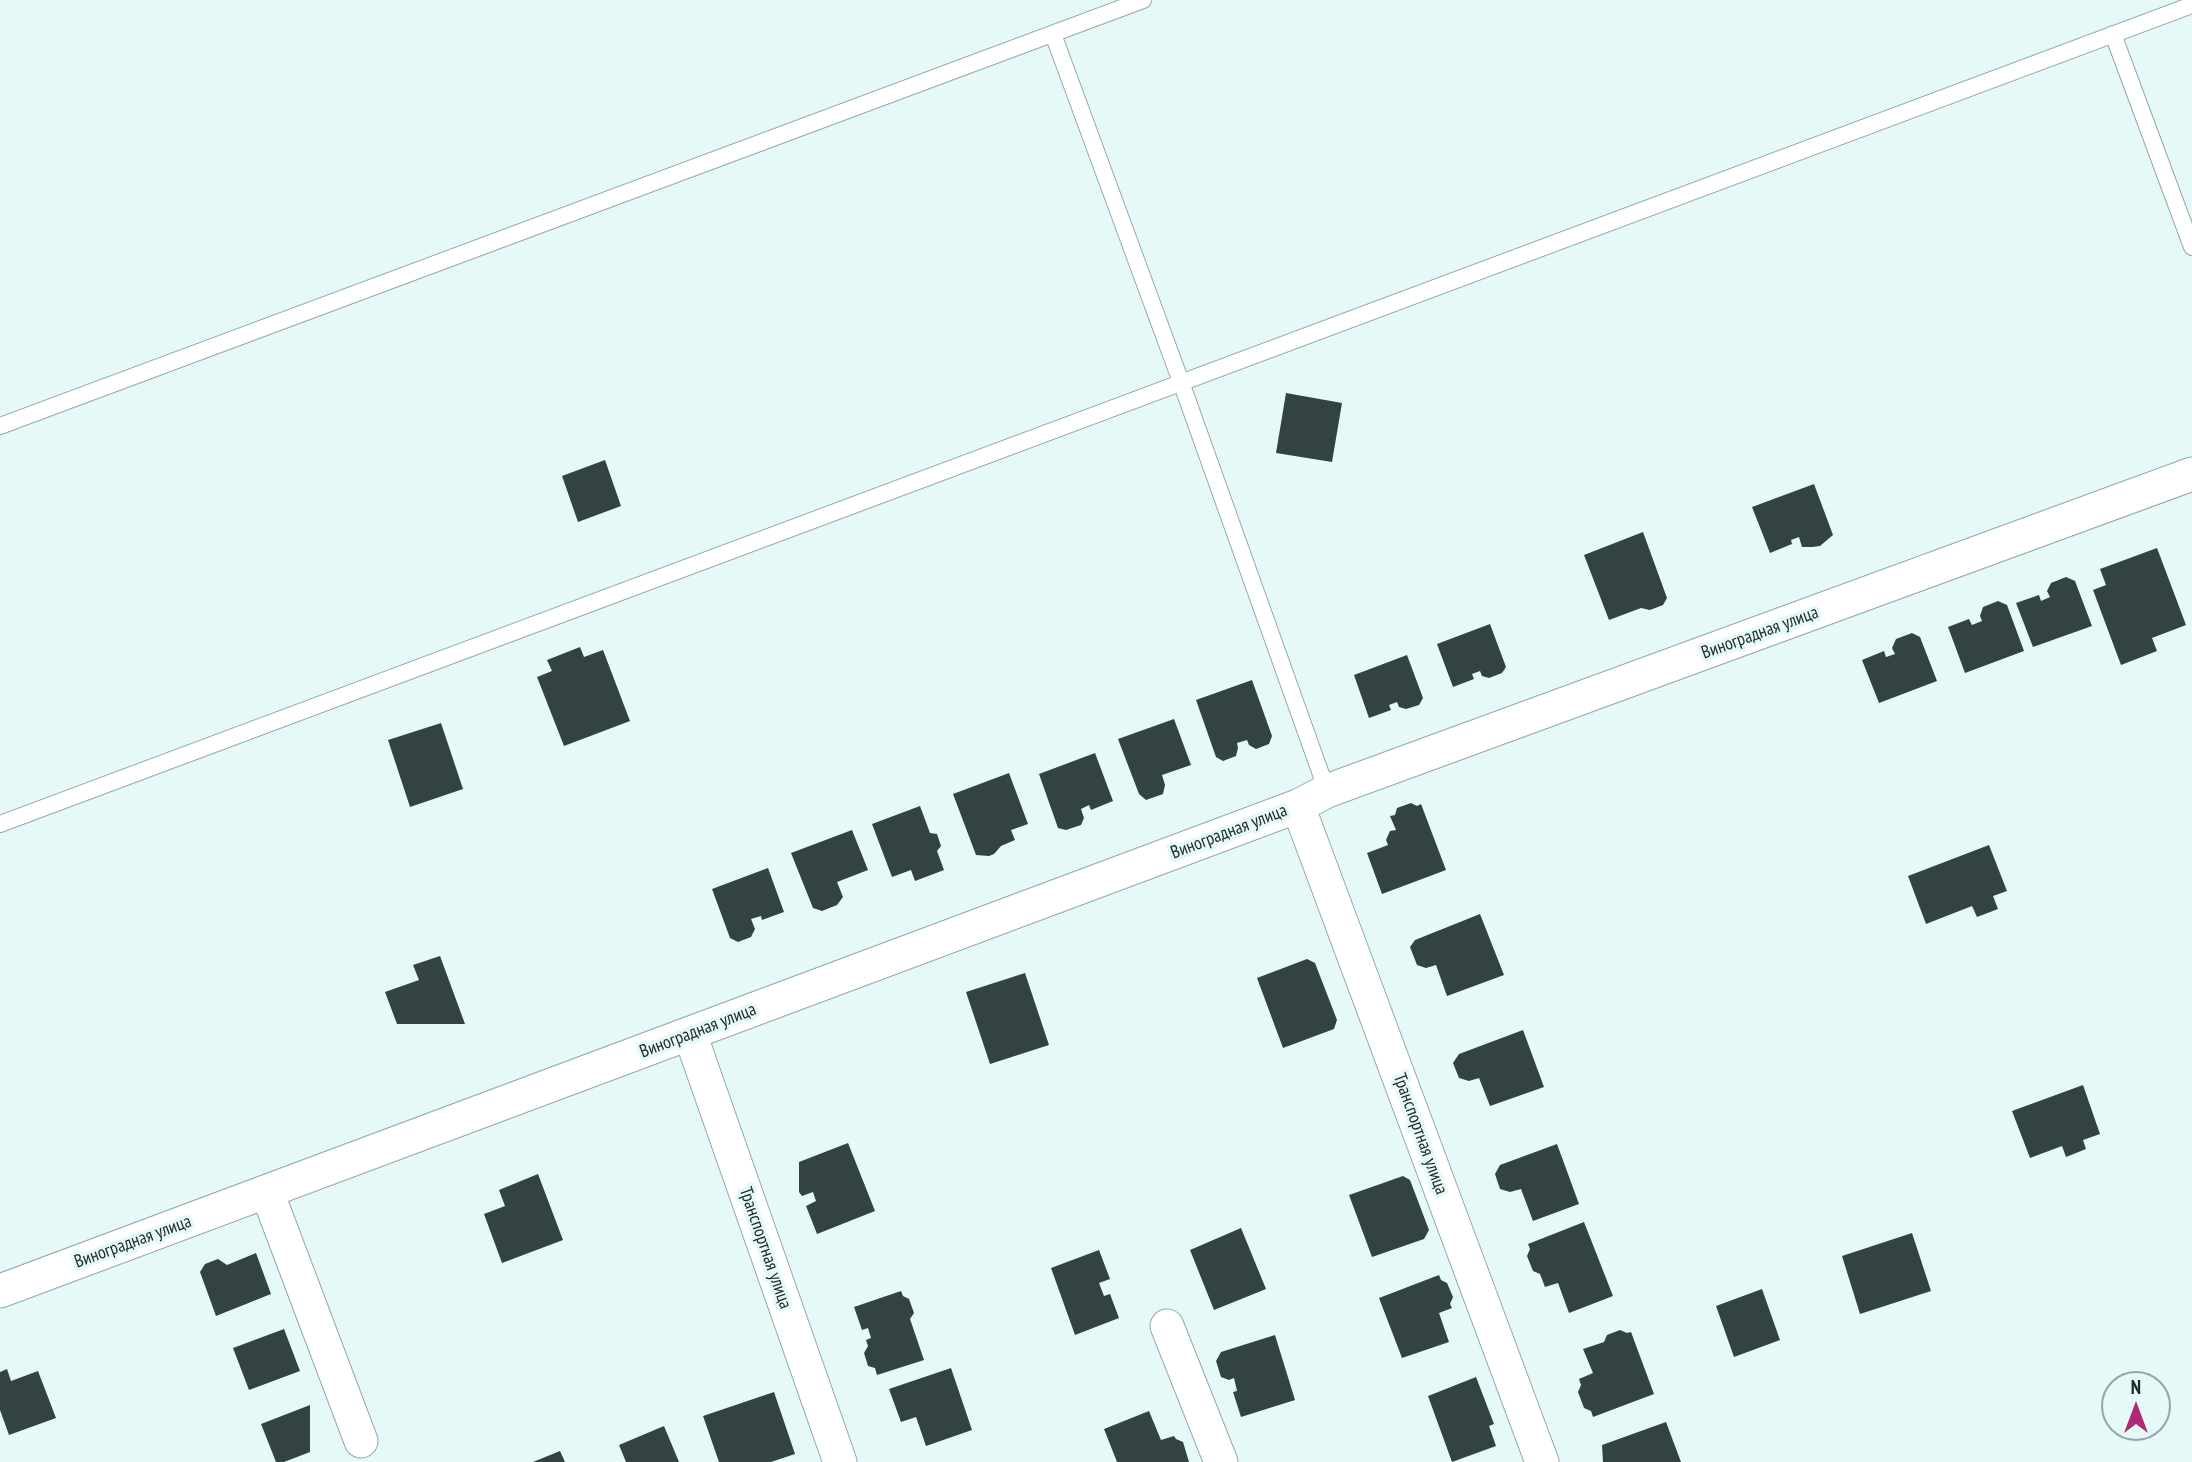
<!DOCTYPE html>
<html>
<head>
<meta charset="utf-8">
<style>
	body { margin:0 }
	#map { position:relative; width:2192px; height:1462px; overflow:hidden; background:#e5f9f8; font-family:"PT Sans Narrow",sans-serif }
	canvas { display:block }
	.north { position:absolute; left:2101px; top:1371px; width:70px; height:70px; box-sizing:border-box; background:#e5f9f8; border:2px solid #95a5a4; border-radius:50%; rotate:0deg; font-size:19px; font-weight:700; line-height:28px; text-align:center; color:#1e2625 }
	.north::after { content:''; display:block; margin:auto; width:24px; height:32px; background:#ad2a74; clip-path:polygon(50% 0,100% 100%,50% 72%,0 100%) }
</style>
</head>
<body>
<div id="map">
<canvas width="2192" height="1462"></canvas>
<div class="north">N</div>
</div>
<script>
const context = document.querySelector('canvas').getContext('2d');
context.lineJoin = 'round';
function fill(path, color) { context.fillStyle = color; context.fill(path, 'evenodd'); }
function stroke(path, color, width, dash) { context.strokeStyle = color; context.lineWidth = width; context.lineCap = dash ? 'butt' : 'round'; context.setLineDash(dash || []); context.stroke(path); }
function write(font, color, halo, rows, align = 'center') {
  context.font = font + ' "PT Sans Narrow",sans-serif'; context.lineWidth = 7; context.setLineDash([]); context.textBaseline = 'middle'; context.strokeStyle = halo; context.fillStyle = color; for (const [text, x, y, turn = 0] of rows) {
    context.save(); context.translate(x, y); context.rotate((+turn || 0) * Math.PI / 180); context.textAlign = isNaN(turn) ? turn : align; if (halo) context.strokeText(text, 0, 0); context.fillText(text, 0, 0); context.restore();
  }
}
fill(new Path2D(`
	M1286,393L1342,403L1332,462L1276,453Z
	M605,460L621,506L578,522L562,476Z
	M1814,484L1833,535L1820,546L1812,547H1802L1799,537L1791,540L1792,544L1770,553L1752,507Z
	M1643,532L1667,598L1663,605L1650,610L1641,608L1609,620L1584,555Z
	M2157,548L2186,625L2152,638L2157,651L2121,665L2093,590L2106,585L2100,569Z
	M2066,577L2075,581L2092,626L2033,647L2016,603L2039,595L2041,601L2050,597L2047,591L2051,583Z
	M1998,601L2007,605L2024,651L1965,673L1948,627L1969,619L1972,625L1982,621L1980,616L1983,607Z
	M1490,624L1506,667L1502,673L1489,678L1482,676L1480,671L1472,674L1474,679L1453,687L1437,644Z
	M1912,633L1920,637L1937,681L1879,703L1862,660L1884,651L1886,657L1895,654L1892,648L1896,639Z
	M580,647L584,657L603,650L630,721L564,746L537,677L552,671L547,660Z
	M1407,655L1423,698L1419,705L1406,709L1399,707L1397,702L1389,705L1391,710L1369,718L1354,675Z
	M1252,680L1272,736L1269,744L1256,749L1249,745L1247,740L1237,743L1238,748L1236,756L1223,761L1216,757L1196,700Z
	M1174,719L1191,765L1162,775L1165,785L1163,794L1146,800L1139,794L1118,739Z
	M441,723L463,789L410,807L388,740Z
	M1095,753L1113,801L1091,810L1089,805L1081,809L1084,818L1081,825L1066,830L1058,828L1039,774Z
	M1009,773L1028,824L1011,830L1015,840L1001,846L994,854L989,856L976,855L953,794Z
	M1411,803L1417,806L1421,804L1446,870L1382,894L1367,853L1388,845L1386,840L1390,831L1396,830L1390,816L1395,815L1397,808Z
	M920,806L930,833L937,834L941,846L937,851L944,870L915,881L911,870L892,877L872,824Z
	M852,830L868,870L837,882L843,897L837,905L822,911L813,908L791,853Z
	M1989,845L2007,891L1993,896L1998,909L1977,917L1972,906L1926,924L1908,876Z
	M768,868L784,912L762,920L761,916L751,919L755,929L751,937L738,942L730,938L712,889Z
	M1480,914L1504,975L1447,996L1436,965L1426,968L1417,965L1410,947L1415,940Z
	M440,956L465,1024H397L385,992L419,980L413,965Z
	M1307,959L1315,963L1337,1020L1334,1029L1283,1048L1257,978Z
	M1025,973L1049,1045L990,1064L966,992Z
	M1523,1030L1544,1087L1490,1106L1479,1078L1469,1081L1459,1078L1453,1063L1459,1054Z
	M2083,1085L2100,1134L2083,1140L2086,1149L2066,1157L2062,1146L2030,1158L2012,1111Z
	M848,1143L875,1211L817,1234L806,1206L816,1201L813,1192L802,1196L799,1192V1162Z
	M1557,1144L1579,1204L1533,1221L1521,1189L1510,1192L1500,1189L1495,1174L1500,1165Z
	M538,1174L563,1240L502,1263L484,1214L505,1206L499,1190Z
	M1403,1176L1410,1180L1429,1230L1424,1239L1372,1257L1349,1195Z
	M1584,1222L1613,1296L1569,1313L1558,1283L1545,1287L1540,1274L1533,1271L1527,1256L1530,1249L1528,1244Z
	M1241,1228L1266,1289L1214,1310L1190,1250Z
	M1912,1233L1931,1291L1860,1314L1842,1256Z
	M1099,1250L1110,1279L1099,1283L1104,1296L1110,1294L1119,1318L1075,1335L1051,1268Z
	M256,1253L271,1294L216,1316L200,1272L205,1264L218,1259L227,1265Z
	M1439,1275L1441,1280L1447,1283L1453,1297L1450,1304L1452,1308L1439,1313L1449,1342L1402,1358L1379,1298Z
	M1762,1289L1780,1340L1734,1357L1716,1306Z
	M901,1291L903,1296L909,1299L914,1313L910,1319L924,1360L877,1375L875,1368L868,1366L864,1353L868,1346L866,1340L871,1338L868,1328L862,1330L854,1307Z
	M284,1329L300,1371L249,1390L233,1348Z
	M1620,1330L1627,1333L1631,1332L1654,1394L1593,1417L1591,1411L1584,1408L1578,1392L1581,1385L1579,1379L1593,1373L1583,1349L1604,1342L1607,1335Z
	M1275,1335L1295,1400L1241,1417L1233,1392L1237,1391L1234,1378L1229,1380L1221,1377L1216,1361L1221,1352Z
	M951,1368L972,1430L926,1446L916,1417L901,1422L889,1389Z
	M7,1369L11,1381L38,1371L56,1418L9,1435L0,1410V1372Z
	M1476,1377L1494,1424L1489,1426L1496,1446L1452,1462L1428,1396Z
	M774,1392L795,1454L771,1462H719L703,1416Z
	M310,1405V1452L284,1462H276L261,1424Z
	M1149,1411L1161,1440L1174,1436L1176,1439L1183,1442L1189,1462H1117L1104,1429Z
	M1666,1422L1681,1462H1603L1602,1445Z
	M664,1426L679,1462H626L619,1445Z
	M560,1451L565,1462H533Z`), '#324342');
const lane = new Path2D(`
	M1053,34L1181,382L1327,791
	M2113,34L2192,247
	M0,426L1143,0
	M0,824L2192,5`);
const street = new Path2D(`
	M1298,806L1542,1462
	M690,1034L840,1462
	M267,1192L361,1441
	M0,1291L1298,806L1327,791L2192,474
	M1167,1326L1221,1462`);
stroke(lane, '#95a8a7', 18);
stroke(street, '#95a8a7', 35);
stroke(lane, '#fff', 16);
stroke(street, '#fff', 33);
write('18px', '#1e2625', '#e5f9f8', [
	["Виноградная улица",1760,633,-20],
	["Виноградная улица",1229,832,-21],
	["Виноградная улица",698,1031,-21],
	["Транспортная улица",1420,1134,70],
	["Виноградная улица",133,1242,-20],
	["Транспортная улица",765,1248,71]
]);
</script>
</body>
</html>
